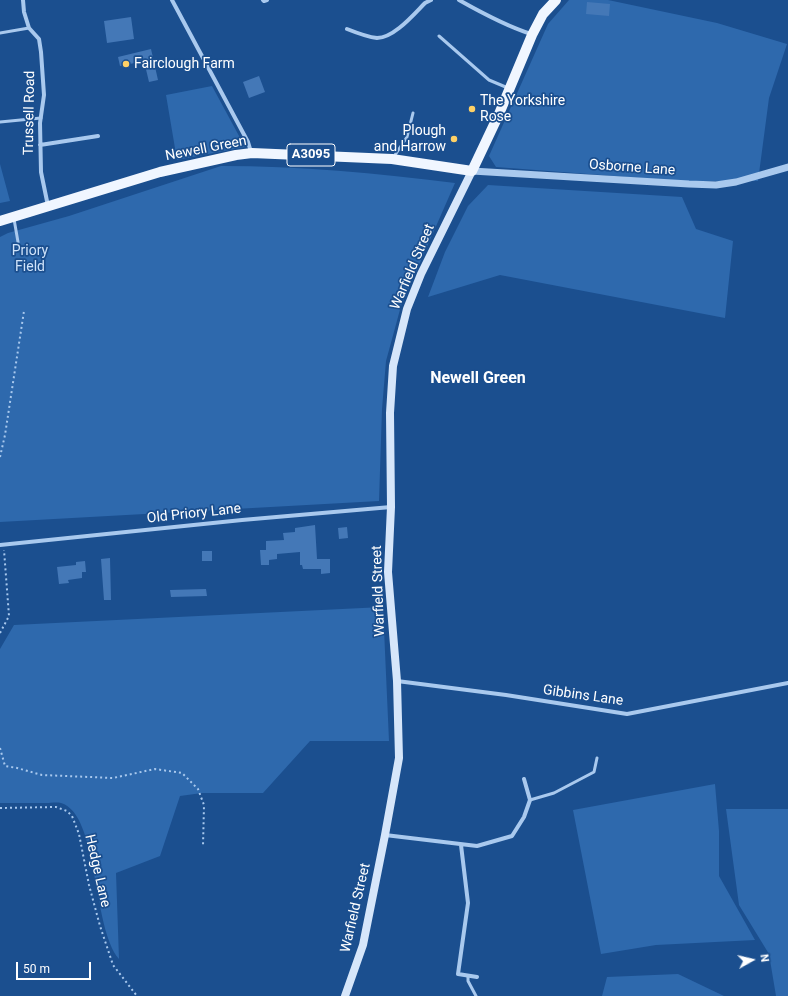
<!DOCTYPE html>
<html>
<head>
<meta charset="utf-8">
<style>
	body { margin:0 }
	#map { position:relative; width:788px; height:996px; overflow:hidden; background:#1b4f8f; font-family:Roboto,sans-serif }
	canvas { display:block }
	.north { position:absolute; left:732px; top:940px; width:40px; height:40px; -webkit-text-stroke:3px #1b4f8f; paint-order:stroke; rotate:82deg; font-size:11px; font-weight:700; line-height:16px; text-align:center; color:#fff }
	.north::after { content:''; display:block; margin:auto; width:14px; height:18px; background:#fff; clip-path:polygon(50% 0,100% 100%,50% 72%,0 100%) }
	.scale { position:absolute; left:16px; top:962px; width:75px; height:18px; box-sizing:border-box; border:2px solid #fff; border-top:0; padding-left:5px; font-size:12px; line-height:14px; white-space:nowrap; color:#fff; -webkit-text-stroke:3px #1b4f8f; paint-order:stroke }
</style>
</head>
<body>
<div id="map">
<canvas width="788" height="996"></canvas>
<div class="north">N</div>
<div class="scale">50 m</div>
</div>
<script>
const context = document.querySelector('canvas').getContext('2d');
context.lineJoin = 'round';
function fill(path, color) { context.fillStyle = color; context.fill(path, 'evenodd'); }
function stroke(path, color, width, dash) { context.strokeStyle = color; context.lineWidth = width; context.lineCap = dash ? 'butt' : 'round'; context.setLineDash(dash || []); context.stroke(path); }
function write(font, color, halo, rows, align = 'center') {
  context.font = font + ' Roboto,sans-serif'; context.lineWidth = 3.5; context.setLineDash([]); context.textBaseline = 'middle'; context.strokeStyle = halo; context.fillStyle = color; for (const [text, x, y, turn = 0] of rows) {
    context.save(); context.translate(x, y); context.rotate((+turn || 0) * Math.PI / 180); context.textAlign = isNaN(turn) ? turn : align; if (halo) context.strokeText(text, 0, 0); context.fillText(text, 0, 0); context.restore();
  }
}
fill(new Path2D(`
	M569,0H608L717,23L787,44L769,98L758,181H680L496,167L489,156L548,24Z
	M212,86L245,147L177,160L166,95Z
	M0,164L10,201L0,203Z
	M221,166C299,166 377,173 455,183L401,306L386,361L382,409L379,501L0,522V237L8,233L69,216Z
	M488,185L682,197L696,229L733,241L725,318L500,275L428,297L445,252L468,206Z
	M383,607L389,741H310L263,793H202L180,796L160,856L116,873L119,959C92,928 99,814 61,803C57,802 50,803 46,803C31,803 15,803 0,803V649L14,625Z
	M715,784L719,831V876L755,940L656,945L601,954L573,810Z
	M726,809H788V996H776L769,954L739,905Z
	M678,974L724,996H602L607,977Z`), '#2e69ad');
fill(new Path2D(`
	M587,2L610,4L609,16L586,14Z
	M131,17L134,39L107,43L104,21Z
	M151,49L158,80L149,82L144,61L120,66L118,57Z
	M259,76L265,92L249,98L243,82Z
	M315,525L317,559H330V573L321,574V569H303L302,565H300V552L277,554V559L269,560V565H261L260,550H266V541L284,540L283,533L295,532V528Z
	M347,527L348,538L339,539L338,528Z
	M202,551H212V561H202Z
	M110,558L111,600H104L101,559Z
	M85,561L86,572H82V578L68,580L69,583L59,584L57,567L76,565V562Z
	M206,589L207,596L171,597L170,590Z`), '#4478b7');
stroke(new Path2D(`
	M0,457L5,435L24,311
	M0,633L9,616L4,550
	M0,748L5,766L17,768L42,775L113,778L155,769L182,773L198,789L204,805L203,846
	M0,808L56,807L67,811L72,816L79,834L89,885L100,926L113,965L137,996`), '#a9c9ee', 2, [2, 3]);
stroke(new Path2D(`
	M0,33L29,28
	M439,36L489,80L508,88
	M0,122L41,118
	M393,158L407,137L413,113
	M14,219L18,242
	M530,800L554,793L594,772L597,758
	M468,976V981L476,996`), '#a9c9ee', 3);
stroke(new Path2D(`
	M23,0L24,12L29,28L39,39L41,52L44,95L40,123L41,172L48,206
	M172,0L248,142L251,152
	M263,0L264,1L267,0
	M459,0C482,13 506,26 531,34
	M347,29C357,33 367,37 377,38C394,38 414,14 425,3L431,0
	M40,145L98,136
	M0,545L242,520L391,507
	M397,681L506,695L627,714L788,683
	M385,835L477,846L512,836L524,817L530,800L524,779
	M461,845L468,903L458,974L477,977`), '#a9c9ee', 4);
stroke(new Path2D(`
	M472,171L689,184L716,185L736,182L788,167`), '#a9c9ee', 7);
stroke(new Path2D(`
	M345,996L363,945L385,835L399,758L397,681L388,572L391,507L390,413L393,366L407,309L421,274L472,171`), '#d6e6fa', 8);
stroke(new Path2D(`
	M0,221L160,172L236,155L252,153L392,159L472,171L499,114L532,35L543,14L556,0`), '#f0f6ff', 10);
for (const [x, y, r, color] of [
	[126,64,4,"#ffd166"],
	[472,109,4,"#ffd166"],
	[454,139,4,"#ffd166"]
]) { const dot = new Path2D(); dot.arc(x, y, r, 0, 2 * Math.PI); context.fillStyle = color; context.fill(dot); stroke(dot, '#1b4f8f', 1.5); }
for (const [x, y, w] of [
	[311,155,48]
]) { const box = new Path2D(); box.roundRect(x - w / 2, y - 11, w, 22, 3); context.fillStyle = '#1b4f8f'; context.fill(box); stroke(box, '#fff', 1); }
write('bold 13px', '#fff', null, [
	["A3095",311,155]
]);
write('14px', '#fff', '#1b4f8f', [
	["Fairclough Farm",134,64],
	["The Yorkshire",480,101],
	["Rose",480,117],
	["Plough",446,131,"right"],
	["and Harrow",446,147,"right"]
], 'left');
write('14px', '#fff', '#1b4f8f', [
	["Trussell Road",30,113,-89],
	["Newell Green",206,149,-11],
	["Osborne Lane",632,168,4],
	["Warfield Street",413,267,-67],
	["Old Priory Lane",194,514,-6],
	["Warfield Street",379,591,-92],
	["Gibbins Lane",583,696,8],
	["Hedge Lane",97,871,77],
	["Warfield Street",356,908,-77]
]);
write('14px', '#cfe3fa', '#1b4f8f', [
	["Priory",30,251],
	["Field",30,267]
]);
write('bold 16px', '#fff', '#1b4f8f', [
	["Newell Green",478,379]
]);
</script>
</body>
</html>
